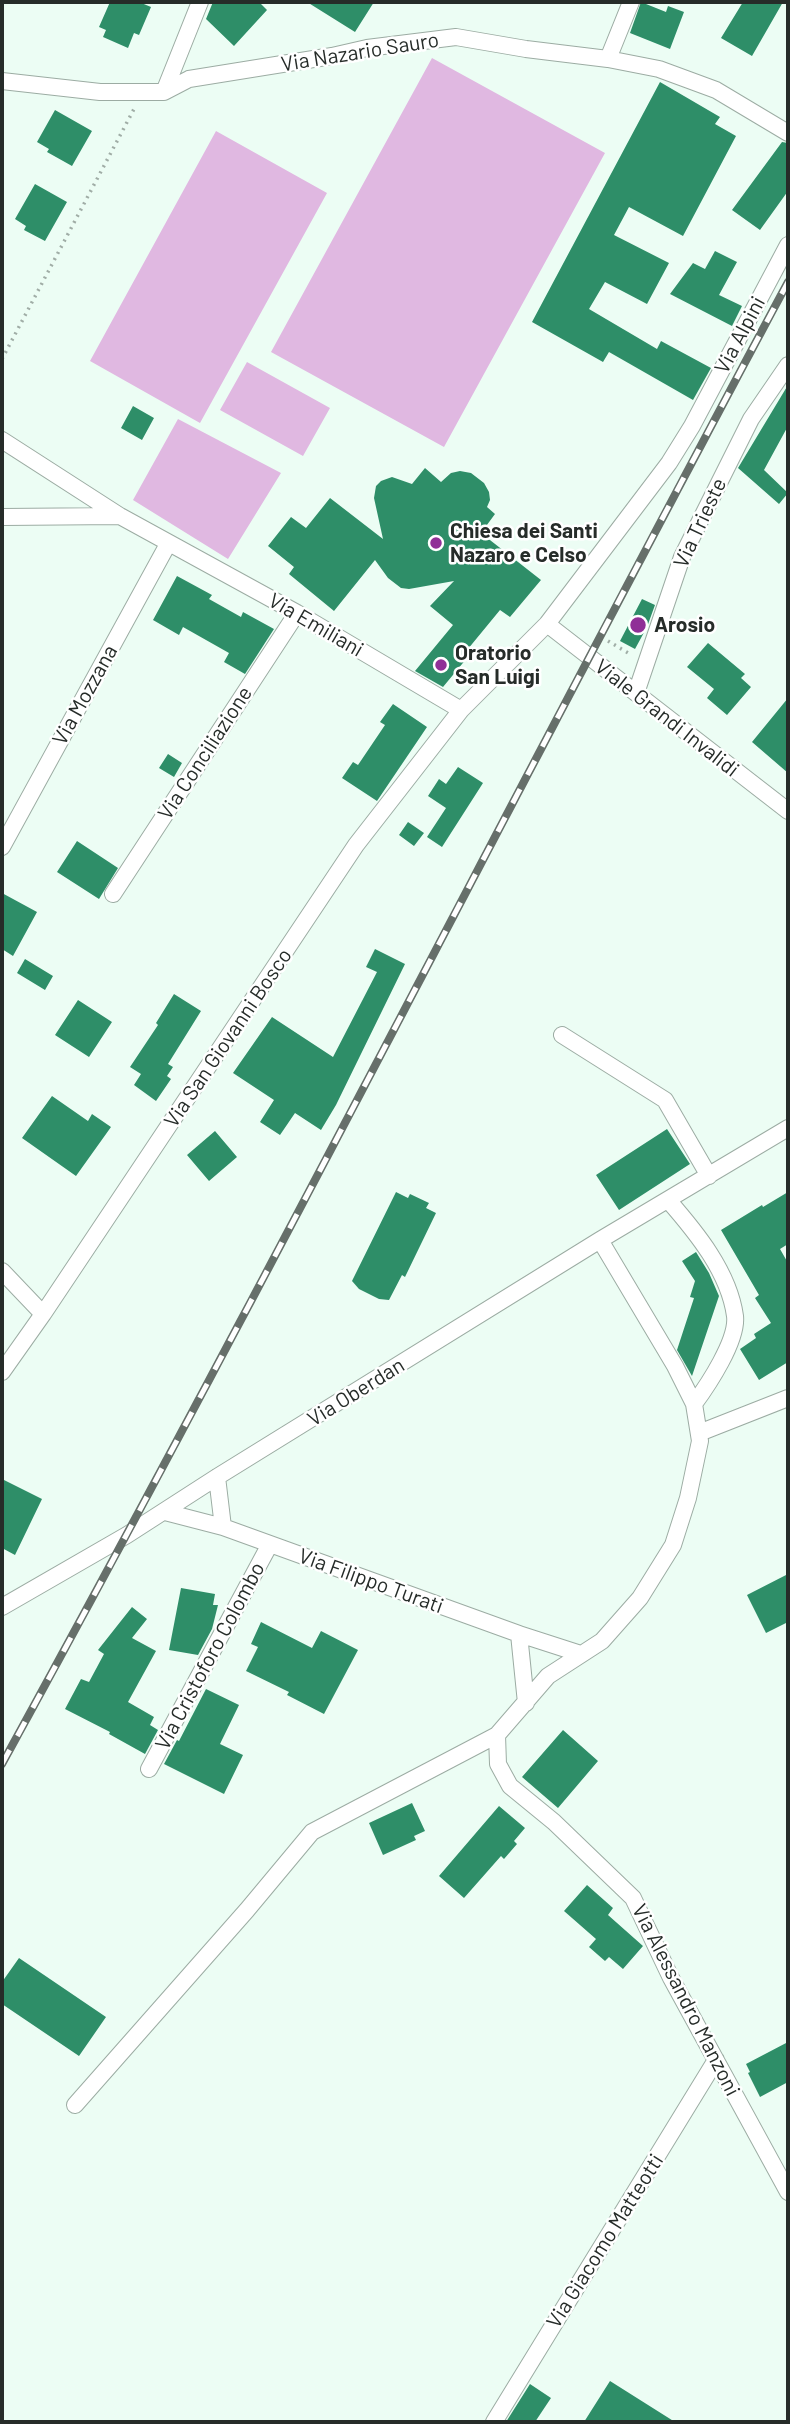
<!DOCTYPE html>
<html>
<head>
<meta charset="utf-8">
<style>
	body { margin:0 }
	#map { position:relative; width:790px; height:2424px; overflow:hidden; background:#ecfdf4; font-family:Barlow,sans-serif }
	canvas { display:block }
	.frame { position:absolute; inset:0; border:4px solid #262c29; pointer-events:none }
</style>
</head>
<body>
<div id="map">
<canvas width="790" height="2424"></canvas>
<div class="frame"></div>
</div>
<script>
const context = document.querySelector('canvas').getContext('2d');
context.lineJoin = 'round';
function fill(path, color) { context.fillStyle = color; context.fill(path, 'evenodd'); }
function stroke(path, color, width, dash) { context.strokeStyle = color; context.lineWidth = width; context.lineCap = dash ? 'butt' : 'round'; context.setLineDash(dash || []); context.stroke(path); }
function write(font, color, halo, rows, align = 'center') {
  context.font = font + ' Barlow,sans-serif'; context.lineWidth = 5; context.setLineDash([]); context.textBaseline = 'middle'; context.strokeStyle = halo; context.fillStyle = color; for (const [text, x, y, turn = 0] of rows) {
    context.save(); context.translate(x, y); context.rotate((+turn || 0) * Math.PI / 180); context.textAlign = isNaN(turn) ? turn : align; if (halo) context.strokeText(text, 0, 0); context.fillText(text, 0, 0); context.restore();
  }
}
fill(new Path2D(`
	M432,58L605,153L444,447L271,352Z
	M216,131L327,193L200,423L90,361Z
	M247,362L330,408L303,456L220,410Z
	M178,419L281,473L228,559L133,500Z`), '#e0b8e1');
fill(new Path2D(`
	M110,2H139L151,7L139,35L134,33L128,48L103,37L106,30L99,27Z
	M213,2H259L267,10L234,46L206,19Z
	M307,2H374L355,32Z
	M641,2L666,12L668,6L684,12L670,49L630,33Z
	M743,2H783L752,56L721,38Z
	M660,82L720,117L715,124L736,136L683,236L629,207L614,235L669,263L647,304L605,282L589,309L657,349L661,341L711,368L693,400L609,352L603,362L532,322Z
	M55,110L92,131L72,166L47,152L49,149L37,142Z
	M782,142L788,143V191L760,230L732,210Z
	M35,184L67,202L45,241L24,230L26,226L15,219Z
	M715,251L737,262L719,295L742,306L732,326L670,294L693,263L705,269Z
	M788,385V426L764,470L788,493L779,504L738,468Z
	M133,406L154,418L142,440L121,428Z
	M425,468L441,482L451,473L460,471L471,473L484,483L489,492L490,500L487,507L495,514L481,533L541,580L510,617L500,610L463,655L467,658L443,687L415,671L453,625L430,606L454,581L409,589L401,588L388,578L375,560L334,611L289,574L294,567L268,546L291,517L306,528L330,498L383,539L374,498L376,486L381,481L392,477L412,484Z
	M177,576L212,595L209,599L241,617L243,612L274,629L245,674L224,662L229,653L183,627L179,635L153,620Z
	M642,599L655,605L647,627L635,649L620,641Z
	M708,643L745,674L741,678L751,687L727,715L707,698L714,689L687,667Z
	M788,698V773L752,742Z
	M393,704L427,727L377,801L342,778L353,762L358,765L385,725L380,722Z
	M168,754L182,763L174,777L159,768Z
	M458,767L483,783L442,847L427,837L446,808L428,796L439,779L446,784Z
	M408,822L424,833L414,846L399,835Z
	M77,841L118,868L99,899L57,872Z
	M2,893L37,912L13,956L2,949Z
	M375,949L405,964L336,1105L321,1130L295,1113L280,1135L260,1122L274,1100L233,1073L272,1017L333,1057L377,972L366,967Z
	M25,959L53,976L45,990L17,973Z
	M174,994L201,1011L168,1064L173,1067L167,1076L171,1079L156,1101L134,1085L141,1074L130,1067L158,1025L156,1023Z
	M78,1000L112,1022L89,1057L55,1035Z
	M52,1096L88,1121L92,1114L111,1127L76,1176L22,1138Z
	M667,1129L690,1164L619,1210L596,1175Z
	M215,1131L237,1157L209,1181L187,1155Z
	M396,1192L408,1198L410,1194L429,1203L426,1208L436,1213L405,1277L402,1275L389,1300L379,1299L359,1289L352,1281Z
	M788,1192V1244L780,1249L788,1263V1362L759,1380L740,1349L756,1338L754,1334L771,1323L755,1298L759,1295L721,1230L762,1205L763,1207Z
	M696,1252L709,1273L719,1296L692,1376L677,1350L694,1298L690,1297L695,1281L682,1261Z
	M2,1479L42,1499L15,1555L2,1548Z
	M788,1574V1622L766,1633L747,1595Z
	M181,1588L215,1594L213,1605H218L212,1629L198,1655L169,1650Z
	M132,1607L147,1619L132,1638L156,1651L128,1702L154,1717L150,1725L158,1730L145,1754L109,1734L110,1732L65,1709L81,1679L89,1682L104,1654L98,1650Z
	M261,1622L312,1648L321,1631L358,1650L324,1714L287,1695L289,1692L246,1671L258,1647L251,1644Z
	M206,1689L239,1705L220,1744L243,1755L224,1794L164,1764L177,1740L179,1741Z
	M563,1730L598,1761L558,1808L522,1777Z
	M412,1803L425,1831L414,1836L416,1840L383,1855L369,1823Z
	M499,1806L525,1828L514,1841L517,1844L504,1859L501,1856L464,1898L439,1876Z
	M587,1885L613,1908L608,1915L643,1946L623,1969L609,1957L605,1961L589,1947L596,1939L564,1911Z
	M19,1958L106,2017L79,2056L2,2004V1982Z
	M788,2042V2082L760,2097L748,2073L750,2072L746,2064Z
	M610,2381L675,2422H584Z
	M530,2384L551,2398L535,2422H506Z`), '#2e8e68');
const street = new Path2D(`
	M608,59L631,2
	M2,81L100,92H164L189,79L332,56L367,48L456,37L526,49L608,59L659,69L716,90L788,133
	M164,92L200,2
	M2,440L120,516L297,613L461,710
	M2,517L120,516
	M547,624L788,811
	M636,693L682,557L751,419L788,365
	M2,847L168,544
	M113,894L297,613
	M562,1035L665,1100L709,1176
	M668,1200C696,1232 729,1272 735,1316C738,1340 708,1385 694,1404
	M600,1240L675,1366L694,1404L700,1441L688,1498L673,1545L640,1598L602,1641L548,1676L497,1735L498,1764L510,1786L554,1822L633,1898L671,1978L788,2192
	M2,1271L43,1314
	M2,1372L43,1314L356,845L461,710L547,624L669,463L692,426L788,245
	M699,1433L788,1398
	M165,1512L223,1527L217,1477
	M223,1527L519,1634
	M2,1607L127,1535L217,1477L600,1240L788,1128
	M526,1703L519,1634L581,1654
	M149,1769L270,1544
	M75,2105L247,1910L312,1832L497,1735
	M494,2422L716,2060`);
stroke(street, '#9caca3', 18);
stroke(new Path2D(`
	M2,359L134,109
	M608,641L630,654`), '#a0ada6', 3.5, [2, 5]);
stroke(street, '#fff', 16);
const rail = new Path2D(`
	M2,1764C271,1274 524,775 788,282`);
stroke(rail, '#666f6a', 8);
stroke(rail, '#fff', 5, [16]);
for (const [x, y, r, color] of [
	[436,543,7,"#902f97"],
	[638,625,9,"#902f97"],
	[441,665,7,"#902f97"]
]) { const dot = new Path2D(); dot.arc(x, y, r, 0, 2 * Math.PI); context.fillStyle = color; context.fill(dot); stroke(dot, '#fff', 2.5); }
write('21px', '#262c29', '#fff', [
	["Via Nazario Sauro",360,52,-9],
	["Via Alpini",740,335,-62],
	["Via Trieste",700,523,-65],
	["Via Emiliani",316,625,30],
	["Via Mozzana",85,695,-61],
	["Viale Grandi Invalidi",667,718,38],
	["Via Conciliazione",205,753,-57],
	["Via San Giovanni Bosco",228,1038,-56],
	["Via Oberdan",356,1392,-32],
	["Via Filippo Turati",371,1581,20],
	["Via Cristoforo Colombo",210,1656,-62],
	["Via Alessandro Manzoni",686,2000,63],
	["Via Giacomo Matteotti",605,2241,-58]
]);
write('bold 21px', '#262c29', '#fff', [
	["Chiesa dei Santi",450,531],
	["Nazaro e Celso",450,555],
	["Arosio",654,625],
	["Oratorio",455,653],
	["San Luigi",455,677]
], 'left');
</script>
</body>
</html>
